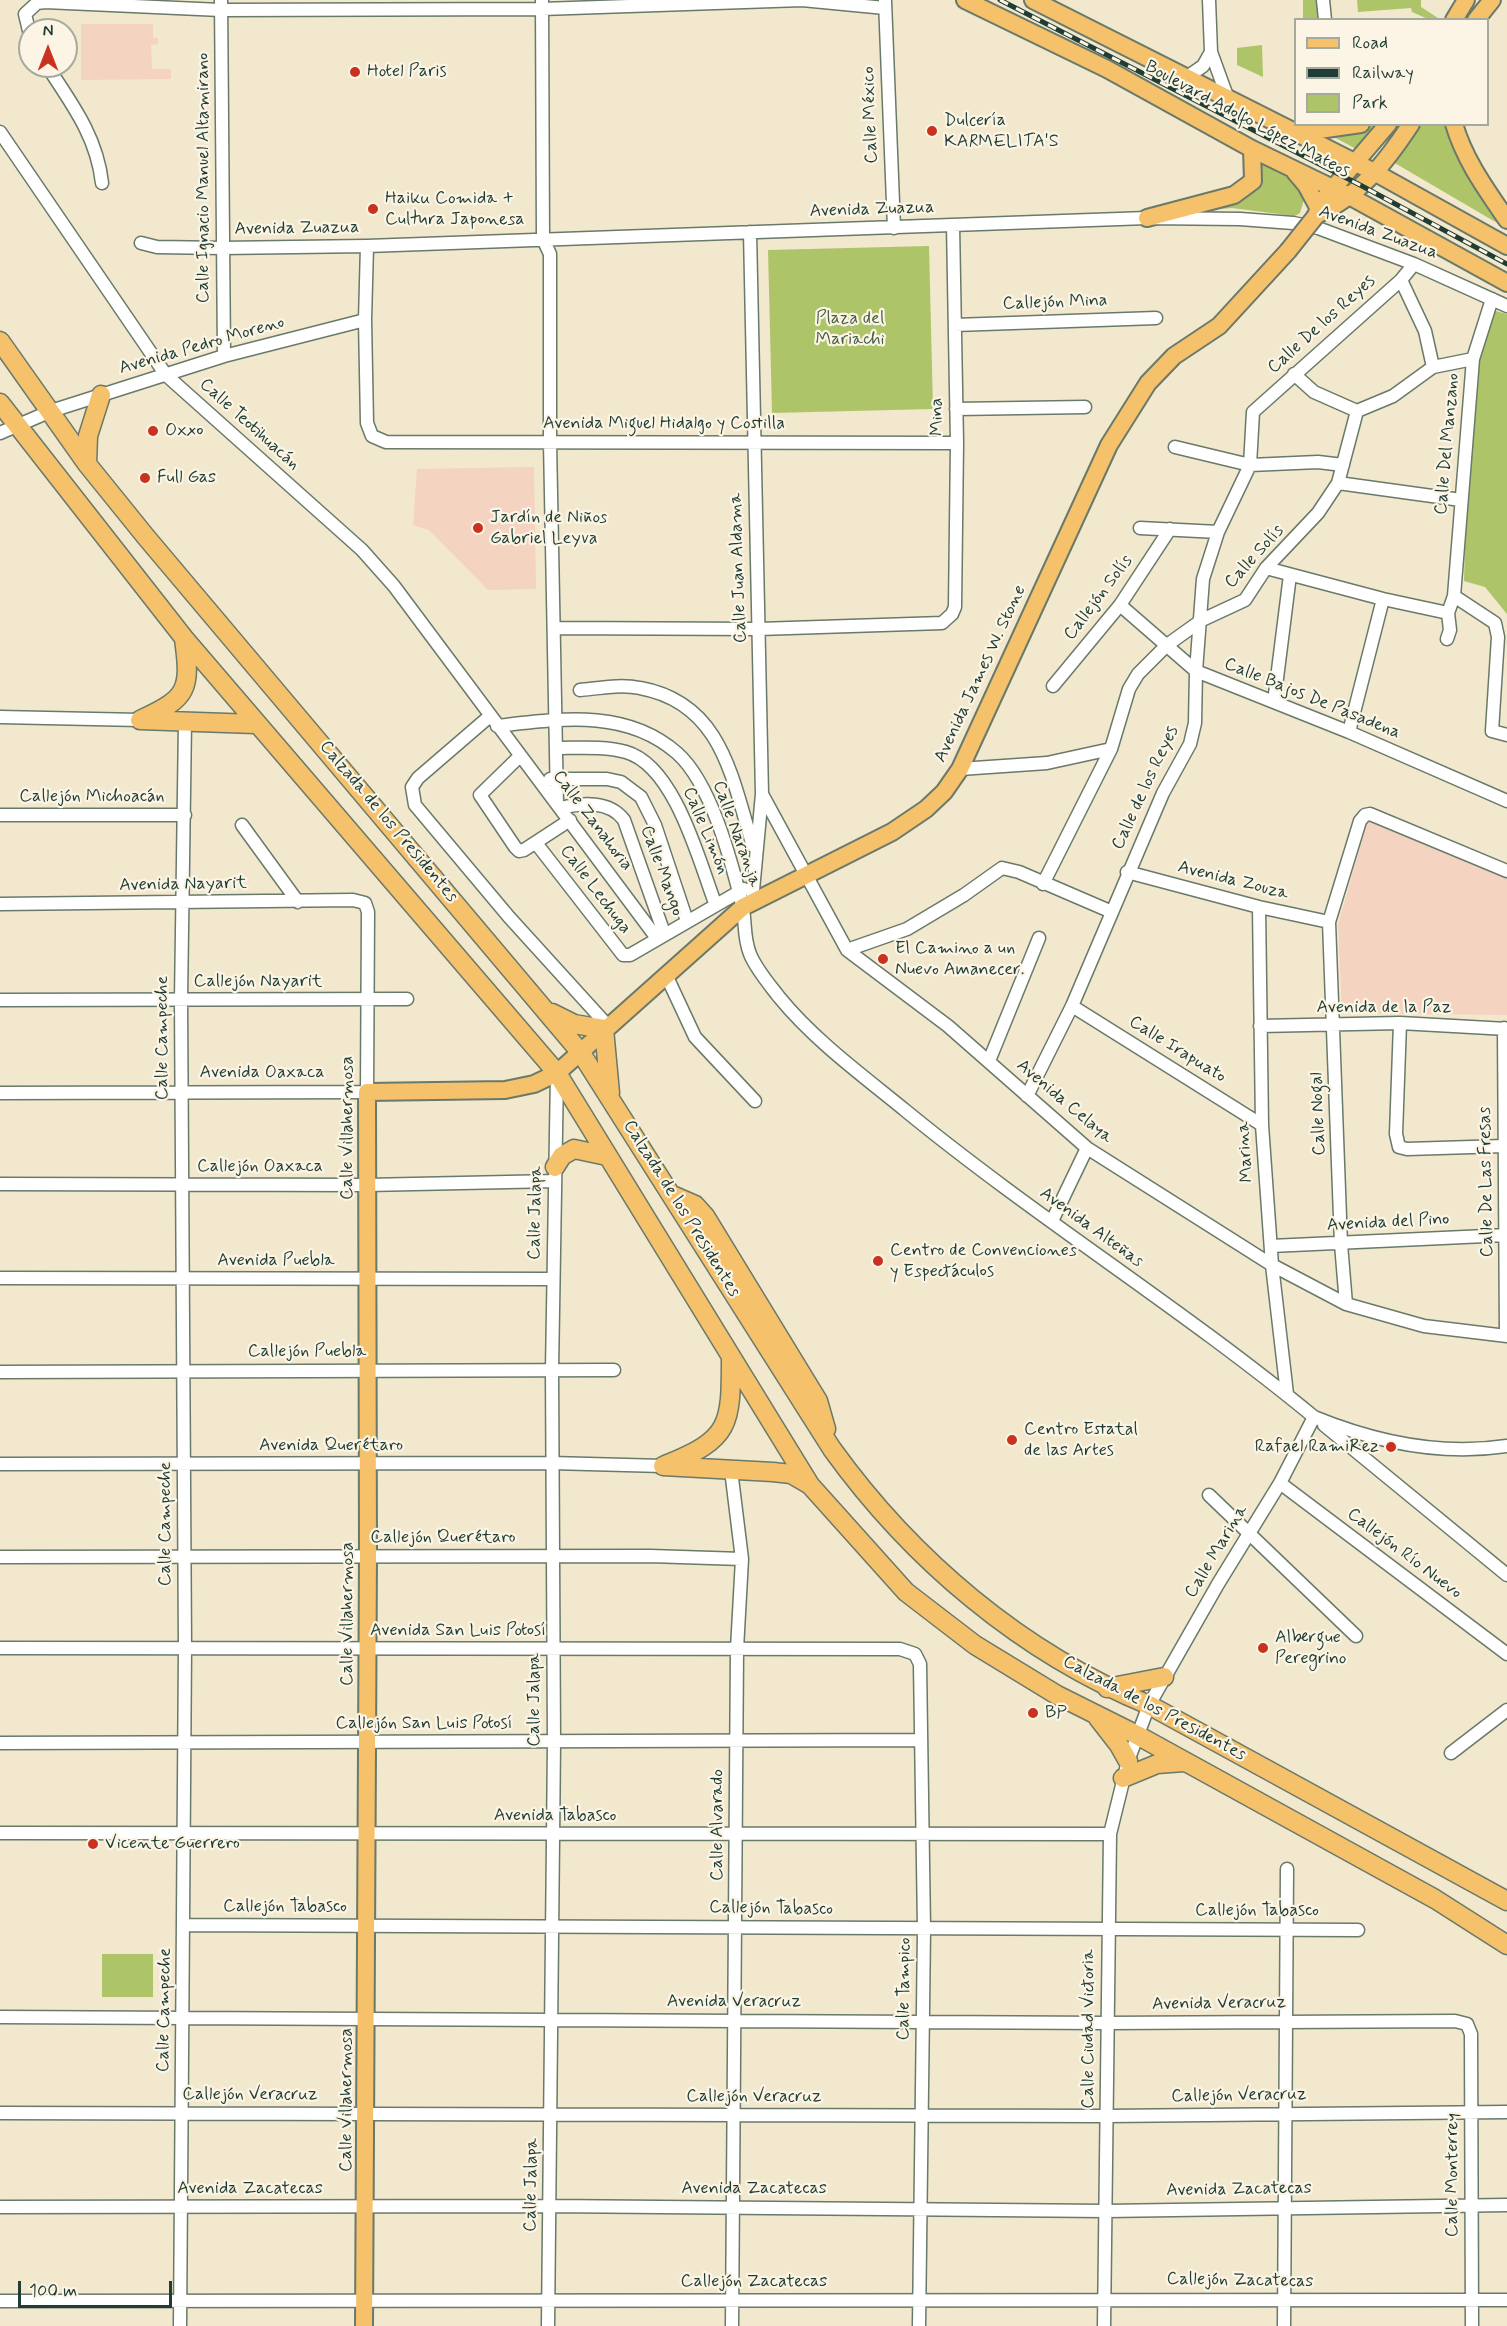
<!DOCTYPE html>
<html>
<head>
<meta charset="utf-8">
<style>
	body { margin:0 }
	#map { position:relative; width:1507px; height:2326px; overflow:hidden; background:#f2e8cd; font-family:Mynerve,sans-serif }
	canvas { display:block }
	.legend { position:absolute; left:1294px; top:18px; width:195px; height:108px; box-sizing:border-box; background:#fcf5e5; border:2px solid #a4ab9e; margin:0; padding:8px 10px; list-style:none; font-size:18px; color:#1f3d34 }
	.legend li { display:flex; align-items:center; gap:12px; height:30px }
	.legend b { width:30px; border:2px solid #a4ab9e }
	.north { position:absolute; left:18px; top:18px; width:60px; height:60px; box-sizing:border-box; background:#fcf5e5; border:2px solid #a4ab9e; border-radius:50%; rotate:0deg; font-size:16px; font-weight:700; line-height:24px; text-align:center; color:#1f3d34 }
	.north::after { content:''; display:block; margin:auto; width:21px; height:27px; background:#c8321e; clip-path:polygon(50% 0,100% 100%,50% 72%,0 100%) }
	.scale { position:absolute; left:18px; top:2281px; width:154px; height:27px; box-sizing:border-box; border:3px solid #1f3d34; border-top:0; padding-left:8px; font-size:18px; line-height:21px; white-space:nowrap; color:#1f3d34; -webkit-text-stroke:4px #fcf5e5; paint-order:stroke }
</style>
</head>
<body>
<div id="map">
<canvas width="1507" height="2326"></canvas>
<ul class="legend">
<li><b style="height:8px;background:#f5c16b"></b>Road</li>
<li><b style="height:8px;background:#1f3d34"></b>Railway</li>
<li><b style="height:16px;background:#aec469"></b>Park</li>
</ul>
<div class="north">N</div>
<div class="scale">100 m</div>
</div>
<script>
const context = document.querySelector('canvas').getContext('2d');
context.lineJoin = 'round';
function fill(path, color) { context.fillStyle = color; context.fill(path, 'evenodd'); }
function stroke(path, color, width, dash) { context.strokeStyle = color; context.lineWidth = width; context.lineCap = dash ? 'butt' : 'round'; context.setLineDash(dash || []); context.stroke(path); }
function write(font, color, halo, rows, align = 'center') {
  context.font = font + ' Mynerve,sans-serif'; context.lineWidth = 4.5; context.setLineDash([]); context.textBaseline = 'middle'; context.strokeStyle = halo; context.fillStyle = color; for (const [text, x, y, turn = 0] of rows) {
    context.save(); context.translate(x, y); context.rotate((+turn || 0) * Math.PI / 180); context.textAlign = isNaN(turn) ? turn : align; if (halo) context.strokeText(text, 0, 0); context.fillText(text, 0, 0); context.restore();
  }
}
fill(new Path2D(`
	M81,24H153V38H158V44L151,45L152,69H171V79L81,80Z
	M534,467L536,589L488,590L429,530L413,525L417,469Z
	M1368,819L1507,877V1015L1342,1013L1338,925Z`), '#f4d3c0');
fill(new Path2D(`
	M1303,0H1323V18L1303,19Z
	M1357,0H1421V7L1438,18L1428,19L1412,12L1411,8L1358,12Z
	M1262,45L1263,77L1237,65V48Z
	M1375,125H1382L1360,151L1330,135Z
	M1420,125H1449L1470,180L1504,227L1393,162Z
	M1259,163L1292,179L1305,197L1300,213L1295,216L1232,208L1208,210L1236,200Z
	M929,246L933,409L772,413L768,250Z
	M1492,310L1507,314V614L1485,587L1464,581L1467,470L1477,361Z
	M102,1954H153V1997H102Z`), '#aec469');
const minor = new Path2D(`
	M221,0L224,356
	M542,0L543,239L550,254V442L557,804
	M1209,0L1211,52L1227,96
	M1323,0L1325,20
	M885,1L894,228
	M30,35L25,14L37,3L45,2L221,10L542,9L802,0L885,8
	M47,66C72,104 97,137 102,183
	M1187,77L1203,66L1211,52
	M0,132L166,375L362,550L394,586L656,937
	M750,232L762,794L752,901
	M141,243L157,247L222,248L367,246L1147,218L1240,219L1293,223L1318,228L1414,264L1507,306
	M367,246L365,320L367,423L372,436L386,442L957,443
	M1401,280L1425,331L1433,367
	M955,325L1156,318
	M1294,374L1314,392L1357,411L1393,396L1433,367L1473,359
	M956,409L1085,407
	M0,433L51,411L224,356L365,320
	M1175,447L1250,465L1318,462L1343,465
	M1338,483L1461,500
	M1140,528L1218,532
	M1266,568L1383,599L1448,613
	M1454,596L1495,623L1498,637L1492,731L1507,735
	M1120,605L1196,671L1349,732L1507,801
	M1448,613L1454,596L1473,359L1492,299
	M554,628L759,629L942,623L952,614L955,607L957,443L953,225
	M1447,639L1450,630L1448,613
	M1053,686L1120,605L1170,529
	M580,690C600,688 621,684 640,688C723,703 732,780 753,846
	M1274,702L1290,575
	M490,716L418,778L412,787L415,805L509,917L608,1026
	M0,717L140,720
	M497,726C559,719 626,708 677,753C711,783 731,860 742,904C746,921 743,937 750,954C756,969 769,984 779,997C815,1041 862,1075 906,1111C1038,1219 1183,1309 1314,1417C1375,1442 1441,1456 1507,1446
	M1349,732L1383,599
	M557,748C579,748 605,746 626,752C675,766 699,861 715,903
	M520,756L480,795L515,847L519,851L524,850L570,820
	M960,769L1047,763L1111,749
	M550,779H607L621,782L641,797L655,825L687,921
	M762,794L847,950L948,1026L1087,1148L1272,1265L1346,1304L1424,1326L1507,1336
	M560,808C582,803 609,800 624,820L664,933
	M0,815H185
	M242,825L298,902
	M536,843L623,955H630L744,889
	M1127,872L1259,907L1329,922
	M1043,884L1111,749L1129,689L1138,674L1167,645L1202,620L1245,600L1266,568L1318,513L1338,483L1357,411
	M0,904L353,900L365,903L368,912L367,1092L0,1093
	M1259,907L1262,1125L1272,1265L1287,1394
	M847,950L907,929L964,895L1002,868L1019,872L1112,912
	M667,977L695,1037L755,1101
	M0,1000L407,999
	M1072,1006L1262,1125
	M1400,1023L1396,1134L1399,1147L1407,1149L1504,1146
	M1260,1026L1400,1023L1507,1029
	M1504,1028L1506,1336
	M989,1061L1039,938
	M1027,1096L1072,1006L1163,793L1190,744L1195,723L1196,671L1203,579L1218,532L1250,465L1253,412L1401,280L1414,264
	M0,1184L367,1185L555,1181
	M1052,1221L1087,1148
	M1271,1246L1507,1235
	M0,1278L553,1279
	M1346,1304L1341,1244L1329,922L1360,821L1365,815L1370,814L1507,871
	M0,1372L614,1370
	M1324,1425L1507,1575
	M0,1464L551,1463L663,1466
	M731,1470L742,1559L737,1649L732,2326
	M1280,1483L1507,1654
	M1209,1495L1356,1636
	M0,1557L650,1556L742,1559
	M0,1648L900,1649L915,1654L920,1664L924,1929L919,2326
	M0,1743L920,1740
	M1451,1753L1507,1710
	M0,1833L1110,1834
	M184,1925L1358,1930
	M0,2017L1107,2023L1455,2021L1467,2024L1471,2034L1472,2326
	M0,2113L1107,2116L1507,2112
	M0,2207L549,2206L1106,2211L1507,2205
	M0,2301L1507,2300
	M180,2326L185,1648L181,1000L185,722
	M548,2326L554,1742L552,1370L557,1073
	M1104,2326L1110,1834L1128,1761L1149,1705L1218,1584L1280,1483L1314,1417
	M1284,2326L1287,1869`);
const major = new Path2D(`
	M965,0L1107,69L1252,149L1351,197L1507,283
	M1033,0L1374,172L1507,246
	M1454,20L1466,0
	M1476,20L1492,0
	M1454,124C1465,161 1486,189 1507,220
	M1298,133L1361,124
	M1295,172L1306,185L1319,209
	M1316,215C1359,197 1386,162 1411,124
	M1315,217L1324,199L1388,124
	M1147,218L1234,195L1253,181L1252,149
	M364,2326L368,1556L367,1092L505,1090L534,1084L557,1073L743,907L892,832L926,809L944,792L960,769L1109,445L1148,383L1174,356L1219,326L1288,251`);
const highway = new Path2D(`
	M0,341L87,464L146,537L581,1053L832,1449C912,1560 1022,1653 1149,1705L1507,1901
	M0,403L184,638L557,1073L810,1485L906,1592L975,1645L1057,1695L1137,1735L1435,1899L1507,1945
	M87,464L88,436L101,395
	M142,719C188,698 191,689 184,639
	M140,720L255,724
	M552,1013L574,1024L604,1029L610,1093
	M555,1167L562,1156L574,1149L607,1156
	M672,1195L695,1205L705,1216L818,1401L826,1429
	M665,1465C731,1439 731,1425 731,1357
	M663,1466L773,1472L791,1474L810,1485
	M1107,1688L1164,1677
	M1098,1718L1119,1745L1128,1761
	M1123,1778L1157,1764L1184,1762`);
stroke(minor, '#69796a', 15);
stroke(major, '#69796a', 20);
stroke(highway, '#69796a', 21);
stroke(minor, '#fff', 12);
stroke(major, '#f5c16b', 16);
stroke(highway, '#f5c16b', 18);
const rail = new Path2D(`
	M1000,0L1362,186L1507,264`);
stroke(rail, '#1f3d34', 5);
stroke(rail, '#fcf5e5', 3, [9]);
const majorBridge = new Path2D(`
	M1288,251L1315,217`);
stroke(majorBridge, '#69796a', 20, []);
stroke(majorBridge, '#f5c16b', 16);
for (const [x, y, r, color] of [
	[355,72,6,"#c8321e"],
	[932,131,6,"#c8321e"],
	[373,209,6,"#c8321e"],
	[153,431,6,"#c8321e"],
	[145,478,6,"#c8321e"],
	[478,528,6,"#c8321e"],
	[883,959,6,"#c8321e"],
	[878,1261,6,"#c8321e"],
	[1012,1440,6,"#c8321e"],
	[1391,1447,6,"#c8321e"],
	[1263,1648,6,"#c8321e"],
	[1033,1713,6,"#c8321e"],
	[93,1844,6,"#c8321e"]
]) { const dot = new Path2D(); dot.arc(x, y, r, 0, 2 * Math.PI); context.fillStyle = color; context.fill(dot); stroke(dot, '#fcf5e5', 2); }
write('18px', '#1f3d34', '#fcf5e5', [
	["Hotel Paris",367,72],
	["Dulcería",944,121],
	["KARMELITA'S",944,142],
	["Haiku Comida +",385,199],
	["Cultura Japonesa",385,220],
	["Oxxo",165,431],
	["Full Gas",157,478],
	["Jardín de Niños",490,518],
	["Gabriel Leyva",490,539],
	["El Camino a un",895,949],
	["Nuevo Amanecer.",895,970],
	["Centro de Convenciones",890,1251],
	["y Espectáculos",890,1272],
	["Centro Estatal",1024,1430],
	["de las Artes",1024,1451],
	["Rafael RamiRez",1379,1447,"right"],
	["Albergue",1275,1638],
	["Peregrino",1275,1659],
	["BP",1045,1713],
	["Vicente Guerrero",105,1844]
], 'left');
write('18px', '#1f3d34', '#fcf5e5', [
	["Calle México",871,115,-92],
	["Boulevard Adolfo López Mateos",1247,120,28],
	["Calle Ignacio Manuel Altamirano",204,178,-90],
	["Avenida Zuazua",872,210,-2],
	["Avenida Zuazua",297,229,-1],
	["Avenida Zuazua",1378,233,20],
	["Callejón Mina",1055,303,-2],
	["Calle De los Reyes",1322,325,-42],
	["Avenida Pedro Moreno",202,346,-16],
	["Mina",938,417,-91],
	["Avenida Miguel Hidalgo y Costilla",664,424],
	["Calle Teotihuacán",249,425,42],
	["Calle Del Manzano",1448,444,-85],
	["Calle Solís",1255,557,-48],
	["Calle Juan Aldama",739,568,-92],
	["Callejón Solís",1099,598,-53],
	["Avenida James W. Stone",981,674,-65],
	["Calle Bajos De Pasadena",1312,699,22],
	["Calle de los Reyes",1146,788,-65],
	["Callejón Michoacán",92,797],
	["Calle Zanahoria",592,821,53],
	["Calzada de los Presidentes",388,822,50],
	["Calle Limón",705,831,67],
	["Calle Naranja",736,834,70],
	["Calle Mango",661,871,70],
	["Avenida Zouza",1233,881,14],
	["Avenida Nayarit",183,885,-1],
	["Calle Lechuga",595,890,53],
	["Callejón Nayarit",258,982],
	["Avenida de la Paz",1384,1008],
	["Calle Campeche",163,1038,-90],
	["Calle Irapuato",1177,1050,32],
	["Avenida Oaxaca",262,1073],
	["Avenida Celaya",1064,1102,40],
	["Calle Nogal",1319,1114,-92],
	["Calle Villahermosa",348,1128,-90],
	["Marina",1246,1152,-94],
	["Callejón Oaxaca",260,1167],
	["Calle De Las Fresas",1487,1182,-91],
	["Calzada de los Presidentes",681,1209,58],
	["Calle Jalapa",536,1213,-89],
	["Avenida del Pino",1388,1223,-3],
	["Avenida Alteñas",1091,1228,36],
	["Avenida Puebla",276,1261],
	["Callejón Puebla",307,1352],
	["Avenida Querétaro",331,1446],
	["Calle Campeche",166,1524,-90],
	["Callejón Querétaro",443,1538],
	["Calle Marina",1217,1552,-59],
	["Callejón Río Nuevo",1404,1554,37],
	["Calle Villahermosa",348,1614,-90],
	["Avenida San Luis Potosí",458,1631],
	["Calle Jalapa",535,1700,-90],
	["Calzada de los Presidentes",1154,1709,28],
	["Callejón San Luis Potosí",424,1724],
	["Avenida Tabasco",555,1816],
	["Calle Alvarado",718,1825,-90],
	["Callejón Tabasco",285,1907],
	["Callejón Tabasco",771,1909,1],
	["Callejón Tabasco",1257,1911],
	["Calle Tampico",905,1989,-89],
	["Avenida Veracruz",734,2002],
	["Avenida Veracruz",1219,2004,-1],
	["Calle Campeche",165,2010,-89],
	["Calle Ciudad Victoria",1089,2029,-90],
	["Callejón Veracruz",250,2095],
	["Callejón Veracruz",1239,2096,-1],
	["Callejón Veracruz",754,2097],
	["Calle Villahermosa",347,2100,-90],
	["Calle Monterrey",1453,2175,-90],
	["Calle Jalapa",532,2185,-89],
	["Avenida Zacatecas",250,2189],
	["Avenida Zacatecas",754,2189],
	["Avenida Zacatecas",1239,2190,-1],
	["Callejón Zacatecas",1240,2281,1],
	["Callejón Zacatecas",754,2282]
]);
write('18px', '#435f41', '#fcf5e5', [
	["Plaza del",850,319],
	["Mariachi",850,340]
]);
</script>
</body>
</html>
